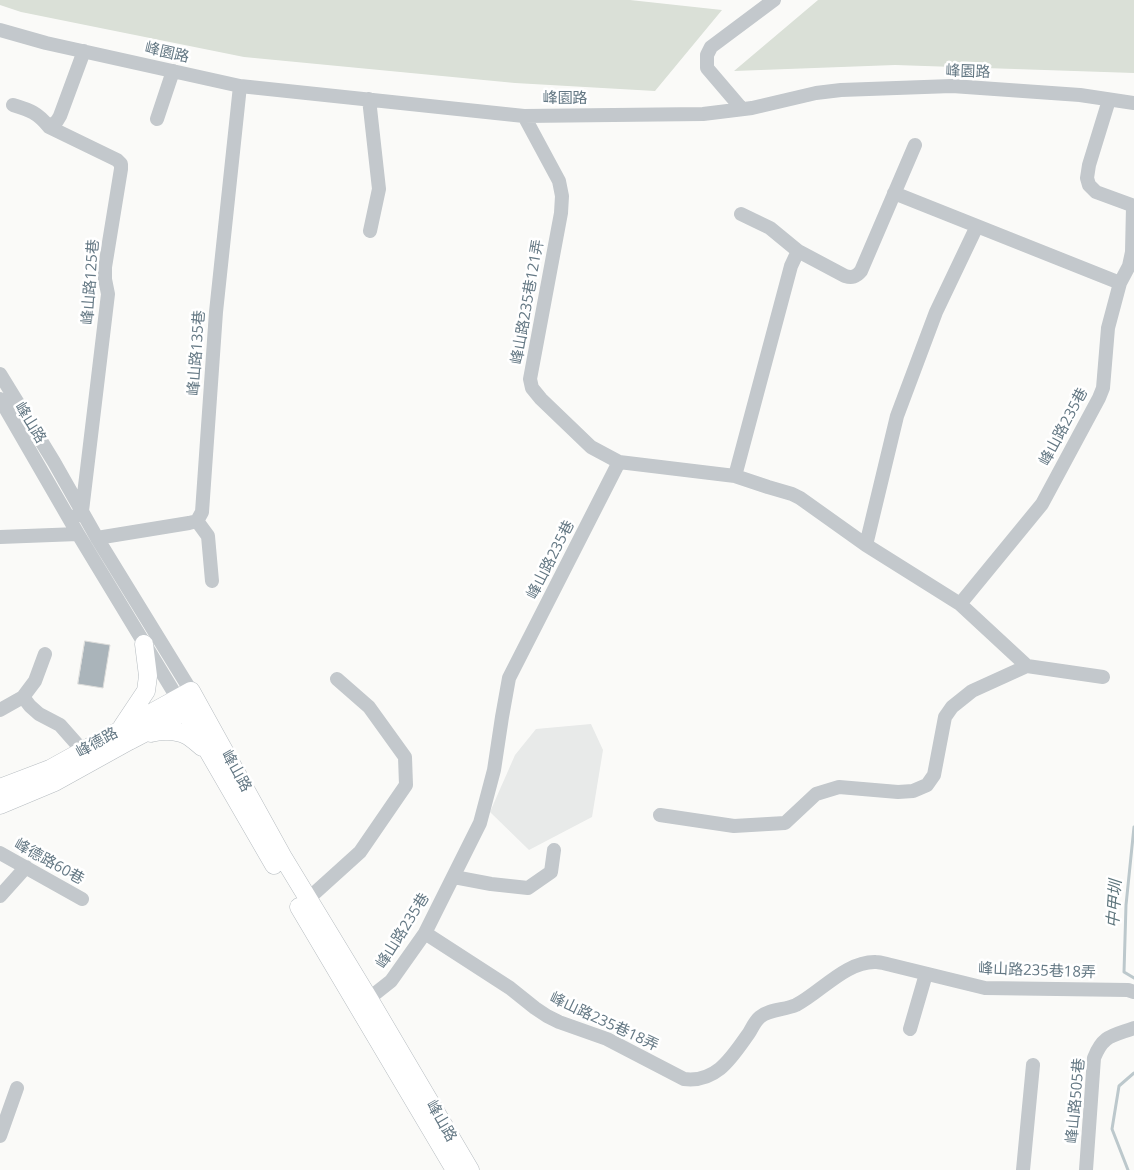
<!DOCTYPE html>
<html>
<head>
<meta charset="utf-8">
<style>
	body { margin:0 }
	canvas { display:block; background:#fafaf8 }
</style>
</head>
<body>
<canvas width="1134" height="1170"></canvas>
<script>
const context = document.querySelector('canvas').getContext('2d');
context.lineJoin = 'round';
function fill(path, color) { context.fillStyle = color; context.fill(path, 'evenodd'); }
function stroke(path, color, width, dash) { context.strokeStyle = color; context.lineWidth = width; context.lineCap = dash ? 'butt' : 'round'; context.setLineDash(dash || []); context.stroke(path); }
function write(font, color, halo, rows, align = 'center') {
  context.font = font + ' "Open Sans","Noto Sans TC",sans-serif'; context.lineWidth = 5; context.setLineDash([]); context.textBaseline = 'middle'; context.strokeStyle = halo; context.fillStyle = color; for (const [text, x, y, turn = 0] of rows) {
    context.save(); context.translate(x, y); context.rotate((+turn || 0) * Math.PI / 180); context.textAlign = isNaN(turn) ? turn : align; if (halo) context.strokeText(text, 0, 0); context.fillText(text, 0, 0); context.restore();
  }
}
fill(new Path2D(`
	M591,724L603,750L592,817L529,850L490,812L515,755L536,729Z`), '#e8eae9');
fill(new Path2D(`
	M0,0H630L722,10L655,91L515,83L244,57L21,12L0,5Z
	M818,0H1134V73L895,65L734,71Z`), '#dae0d7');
stroke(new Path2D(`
	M1134,827L1126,905L1124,972L1134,978
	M1128,1170L1112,1129L1119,1086L1134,1073`), '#bcc8cc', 3);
const building = new Path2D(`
	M85,641L110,645L103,688L78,684Z`);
fill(building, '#aab4ba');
stroke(building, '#dcdcda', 1);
const major = new Path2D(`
	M178,699L274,865
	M122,727L146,691L148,676L144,644
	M151,733C160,730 176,730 186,735C192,738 197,743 202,747
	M0,788L50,769L191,691L284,859L369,999L470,1170
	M0,805L55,782L129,741L196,706
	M299,907L455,1170`);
stroke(major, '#b6bcc0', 19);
stroke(new Path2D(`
	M0,30L46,43L240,86L524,116L703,114L752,108L816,93L841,90L952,86L1080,95L1134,103
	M369,99L379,189L370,231
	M1109,100L1089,165L1087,178L1089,185L1096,192L1134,206
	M13,105C30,110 38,113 49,127L117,160L121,164V169L105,267V279L108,294L82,511L71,520
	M742,109L707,68V55L711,47L774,0
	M524,116L559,181L562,196L561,213L530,379L532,388L541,399L591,447L619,462L735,476L768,487L792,494L800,498L866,545L960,604L1027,666L1103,677
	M157,119L173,71
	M49,127L57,121L60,116L84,51
	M894,193L1120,283
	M741,214L770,228L798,251L845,276C852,278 856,277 861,271L915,145
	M0,374L54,462L97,538L191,691
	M0,399L78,534L178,699
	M735,476L791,266L798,251
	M197,521L208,536L212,581
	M0,537L78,534
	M97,538L189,523L197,521L202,512L216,312L240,86
	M866,545L897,416L936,312L977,226
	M960,604L1042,504L1099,398L1103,388L1108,328L1120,283L1129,266L1132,252L1133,206
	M23,697L30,706L39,714L60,725L83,751
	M0,710L23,697L35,681L45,654
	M660,815L734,826L785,823L816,794L839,787L898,792L913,791L927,785L934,775L945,717L952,707L972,691L1027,666
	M0,853L82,899
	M454,877L491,884L528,888L551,872L554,850
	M0,896L26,867
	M308,899L360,852L406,785L405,757L369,707L337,679
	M425,933L510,988L535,1008L547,1016L559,1022L607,1039L684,1079C717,1083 732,1057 749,1033C752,1028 755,1021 760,1017C769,1009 785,1010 796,1005C821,992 846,961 876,962C881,962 886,964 891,965L985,988L1128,990L1134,992
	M362,1004L391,981L425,933L480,823L494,770L502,717L509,678L619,462
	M910,1029L926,974
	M0,1136L17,1088
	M1023,1170L1033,1065
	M1086,1170L1094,1058C1103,1035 1112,1036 1134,1028`), '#c3c8cc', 14);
stroke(major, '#fff', 18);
write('15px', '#647884', '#fff', [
	["峰園路",167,53,13],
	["峰園路",968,72,2],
	["峰園路",565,99],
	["峰山路125巷",91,282,-86],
	["峰山路235巷121弄",528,302,-80],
	["峰山路135巷",197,353,-86],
	["峰山路",30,423,58],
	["峰山路235巷",1064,427,-62],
	["峰山路235巷",551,560,-63],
	["峰德路",97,743,-29],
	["峰山路",236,771,61],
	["峰德路60巷",49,862,29],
	["峰山路235巷",403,931,-58],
	["峰山路235巷18弄",1037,971,2],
	["峰山路235巷18弄",604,1022,25],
	["峰山路505巷",1076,1101,-85],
	["峰山路",441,1121,60]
]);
write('italic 16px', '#5f767d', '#fff', [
	["中甲圳",1115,904,-86]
]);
</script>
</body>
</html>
